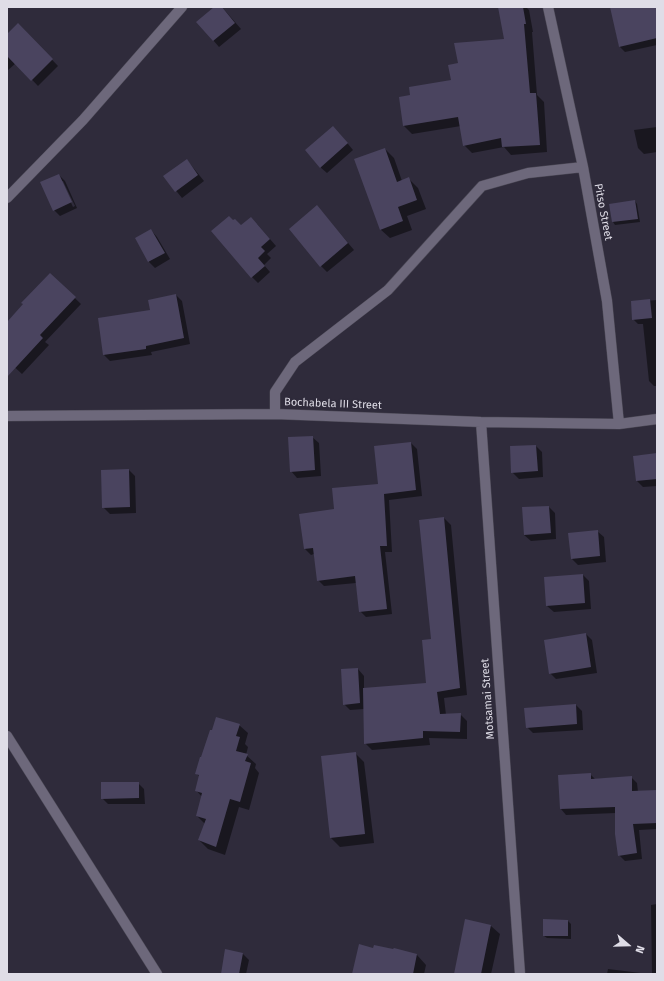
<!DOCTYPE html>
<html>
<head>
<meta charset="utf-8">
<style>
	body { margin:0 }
	#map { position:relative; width:664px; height:981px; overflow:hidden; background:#2f2b3b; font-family:"Fira Sans",sans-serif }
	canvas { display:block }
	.frame { position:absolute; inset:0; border:8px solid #dfdde7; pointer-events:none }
	.north { position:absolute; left:608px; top:925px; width:40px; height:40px; -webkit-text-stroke:3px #2f2b3b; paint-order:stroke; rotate:110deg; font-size:11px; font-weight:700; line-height:16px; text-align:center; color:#dfdde7 }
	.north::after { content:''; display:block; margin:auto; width:14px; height:18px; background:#dfdde7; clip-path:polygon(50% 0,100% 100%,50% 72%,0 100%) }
</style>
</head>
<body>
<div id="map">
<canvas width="664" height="981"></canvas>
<div class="frame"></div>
<div class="north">N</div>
</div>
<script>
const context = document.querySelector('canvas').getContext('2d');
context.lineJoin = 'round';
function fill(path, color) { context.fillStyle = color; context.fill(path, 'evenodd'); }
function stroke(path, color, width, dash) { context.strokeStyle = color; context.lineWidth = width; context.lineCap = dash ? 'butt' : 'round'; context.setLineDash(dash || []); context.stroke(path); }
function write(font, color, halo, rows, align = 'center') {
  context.font = font + ' "Fira Sans",sans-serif'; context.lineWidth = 3.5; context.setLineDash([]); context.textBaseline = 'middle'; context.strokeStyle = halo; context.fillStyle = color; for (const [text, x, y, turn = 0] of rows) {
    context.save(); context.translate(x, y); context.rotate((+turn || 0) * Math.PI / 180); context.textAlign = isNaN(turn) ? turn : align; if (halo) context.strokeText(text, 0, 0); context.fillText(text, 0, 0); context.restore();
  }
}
fill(new Path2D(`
	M215,7H222L241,29L219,47L213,40Z
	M499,7H526L529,10L533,32H532L537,95L544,102L547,152L511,155L504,147L472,153L464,145L461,126L412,134L404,126L411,96L452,81L459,64L505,40Z
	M611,7H657V45L625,52L619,46Z
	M18,24L58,66L38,86L16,63L7,71V35Z
	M657,127V152L644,154L638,148L634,130Z
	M339,133L353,150L327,173L320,167Z
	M385,149L394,158L402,181L409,179L418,188L426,209L407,216L412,230L390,238L380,229Z
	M187,160L204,181L182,198L165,177Z
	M59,175L65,181L77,208L60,216L54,210ZM61,181H63L75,206L73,207Z
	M635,201L637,204L640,222L615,225L613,222Z
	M323,213L354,250L327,272L321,266Z
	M257,224L276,246L267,254L271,258L264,265L270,272L258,283L252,277L241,226Z
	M151,230L157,237L170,259L155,268L149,262L136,239Z
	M50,274L81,304L45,342L49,345L22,374L7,360V323Z
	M176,295L182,301L190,344L151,352L152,355L110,361L104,355L151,311Z
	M657,300V386H654L649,381L643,324H638L633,319L632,302Z
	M312,437L319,443L321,476L297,478L291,471Z
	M411,443L417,449L422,496L389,500L392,552H385L392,614L366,617L360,611L356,583L324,586L318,580L314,554L311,555L305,549L335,510L379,485Z
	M536,446L542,452L543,477L519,479L512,472L511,447Z
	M657,454V486L643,487L637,481L634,456Z
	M129,470L135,476L136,513L110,514L103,507Z
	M549,507L555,513L556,539L531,541L524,535Z
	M444,518L451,525L467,695L444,698L446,715L460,714L467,721V739L429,738L430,745L372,750L365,743L364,709L350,710L344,704L358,669L364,676V689L427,684Z
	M597,531L604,537L606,562L578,565L572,559Z
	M583,575L589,581L591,609L554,612L547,606Z
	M586,634L592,640L597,673L556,679L550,673Z
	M576,705L582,711L583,730L533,733L527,727Z
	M239,725L248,733L245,744L248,747L246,755L256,764L255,768L259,773L249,810L239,807L225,855L208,849L199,840L205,824L197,816L202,797L196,790L200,777L196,773Z
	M355,753L364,762L374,843L340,847L331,838Z
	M590,774L595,779L631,777L637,783L638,792L657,791V829L639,830L642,859L625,861L619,855L616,813L566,815L561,809Z
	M138,783L144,789L145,804H108L102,798Z
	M657,904V974H652L651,905Z
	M544,920L568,921L571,924V939L547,938L544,936Z
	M466,921L491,926L500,934L491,974H455Z
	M374,949L394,951L395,949L417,955L426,965L424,974H353Z
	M242,953L249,960L246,974H222Z
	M608,969L649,974H607Z`), '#0007');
fill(new Path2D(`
	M214,7H222L235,23L213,41L196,22Z
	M498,7H523L526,24H524L530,93H536L540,145L502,147L501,138L463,146L458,117L403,126L399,97L410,95L409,87L451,80L448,65L458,63L454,43L504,39Z
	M610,7H657V38L619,47Z
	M18,23L53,59L31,81L7,56V34Z
	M333,126L348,143L320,168L305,150Z
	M385,148L397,182L409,177L417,200L398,207L403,221L380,230L354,159Z
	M187,159L198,175L175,192L163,176Z
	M59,174L72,202L53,211L40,182Z
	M635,200L638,219L612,222L609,204Z
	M317,205L348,243L320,267L289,229Z
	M229,216L233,220L235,219L241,225L251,217L270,239L261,247L265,251L258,258L265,266L251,278L211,231Z
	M151,229L165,253L148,262L135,238Z
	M50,273L76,297L40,335L43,338L7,377V322L23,304L21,303Z
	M176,294L184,338L146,346V349L103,355L98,318L150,310L148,300Z
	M650,299L652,318L632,320L631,301Z
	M313,436L315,470L290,472L288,437Z
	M411,442L416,490L384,494L387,546H380L387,609L359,612L355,576L317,581L313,548L304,549L299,514L334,509L332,488L378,484L374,446Z
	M536,445L538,471L511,473L510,446Z
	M657,453V479L636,481L633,456Z
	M129,469L130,507L102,508L101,470Z
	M549,506L551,533L524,535L522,507Z
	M444,517L460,688L437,692L440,714L461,713L460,732L423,731V738L364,744L363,688L426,683L422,640L431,639L419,520Z
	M598,530L600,556L571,559L568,533Z
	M583,574L585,603L546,606L544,577Z
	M586,633L591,667L549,674L544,640Z
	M358,668L360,703L343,705L341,669Z
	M576,704L577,724L526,728L524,708Z
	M216,717L240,724L236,736L240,737L236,751L248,754L245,761L251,763L240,802L230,799L216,847L198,840L206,819L196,816L202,793L195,791L199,775L195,774L200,757H201L210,730H212Z
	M356,752L365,834L330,838L321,756Z
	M591,773V779L632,776V791L657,790V823L633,824L637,853L618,856L615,834V807L560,809L558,775Z
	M101,782H139V798L101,799Z
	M465,919L491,925L481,974H454Z
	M543,919L568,920V936H543Z
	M359,944L373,948L374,945L393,949L394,948L417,954L413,974H352Z
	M225,949L243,953L239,974H221Z`), '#4a445f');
const minor = new Path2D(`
	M548,7L583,167L607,301L619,424
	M7,198L83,120L182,7
	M275,414V392L295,362L388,290L482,186L528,173L583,167
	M7,416L275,414L481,422L619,424L657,419
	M481,422L520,974
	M7,736L157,974`);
stroke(minor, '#4b4855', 11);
stroke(minor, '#6d687b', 10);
write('11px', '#dfdde7', '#2f2b3b', [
	["Pitso Street",603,212,79],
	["Bochabela III Street",333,404,2],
	["Motsamai Street",488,699,-94]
]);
</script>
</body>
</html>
